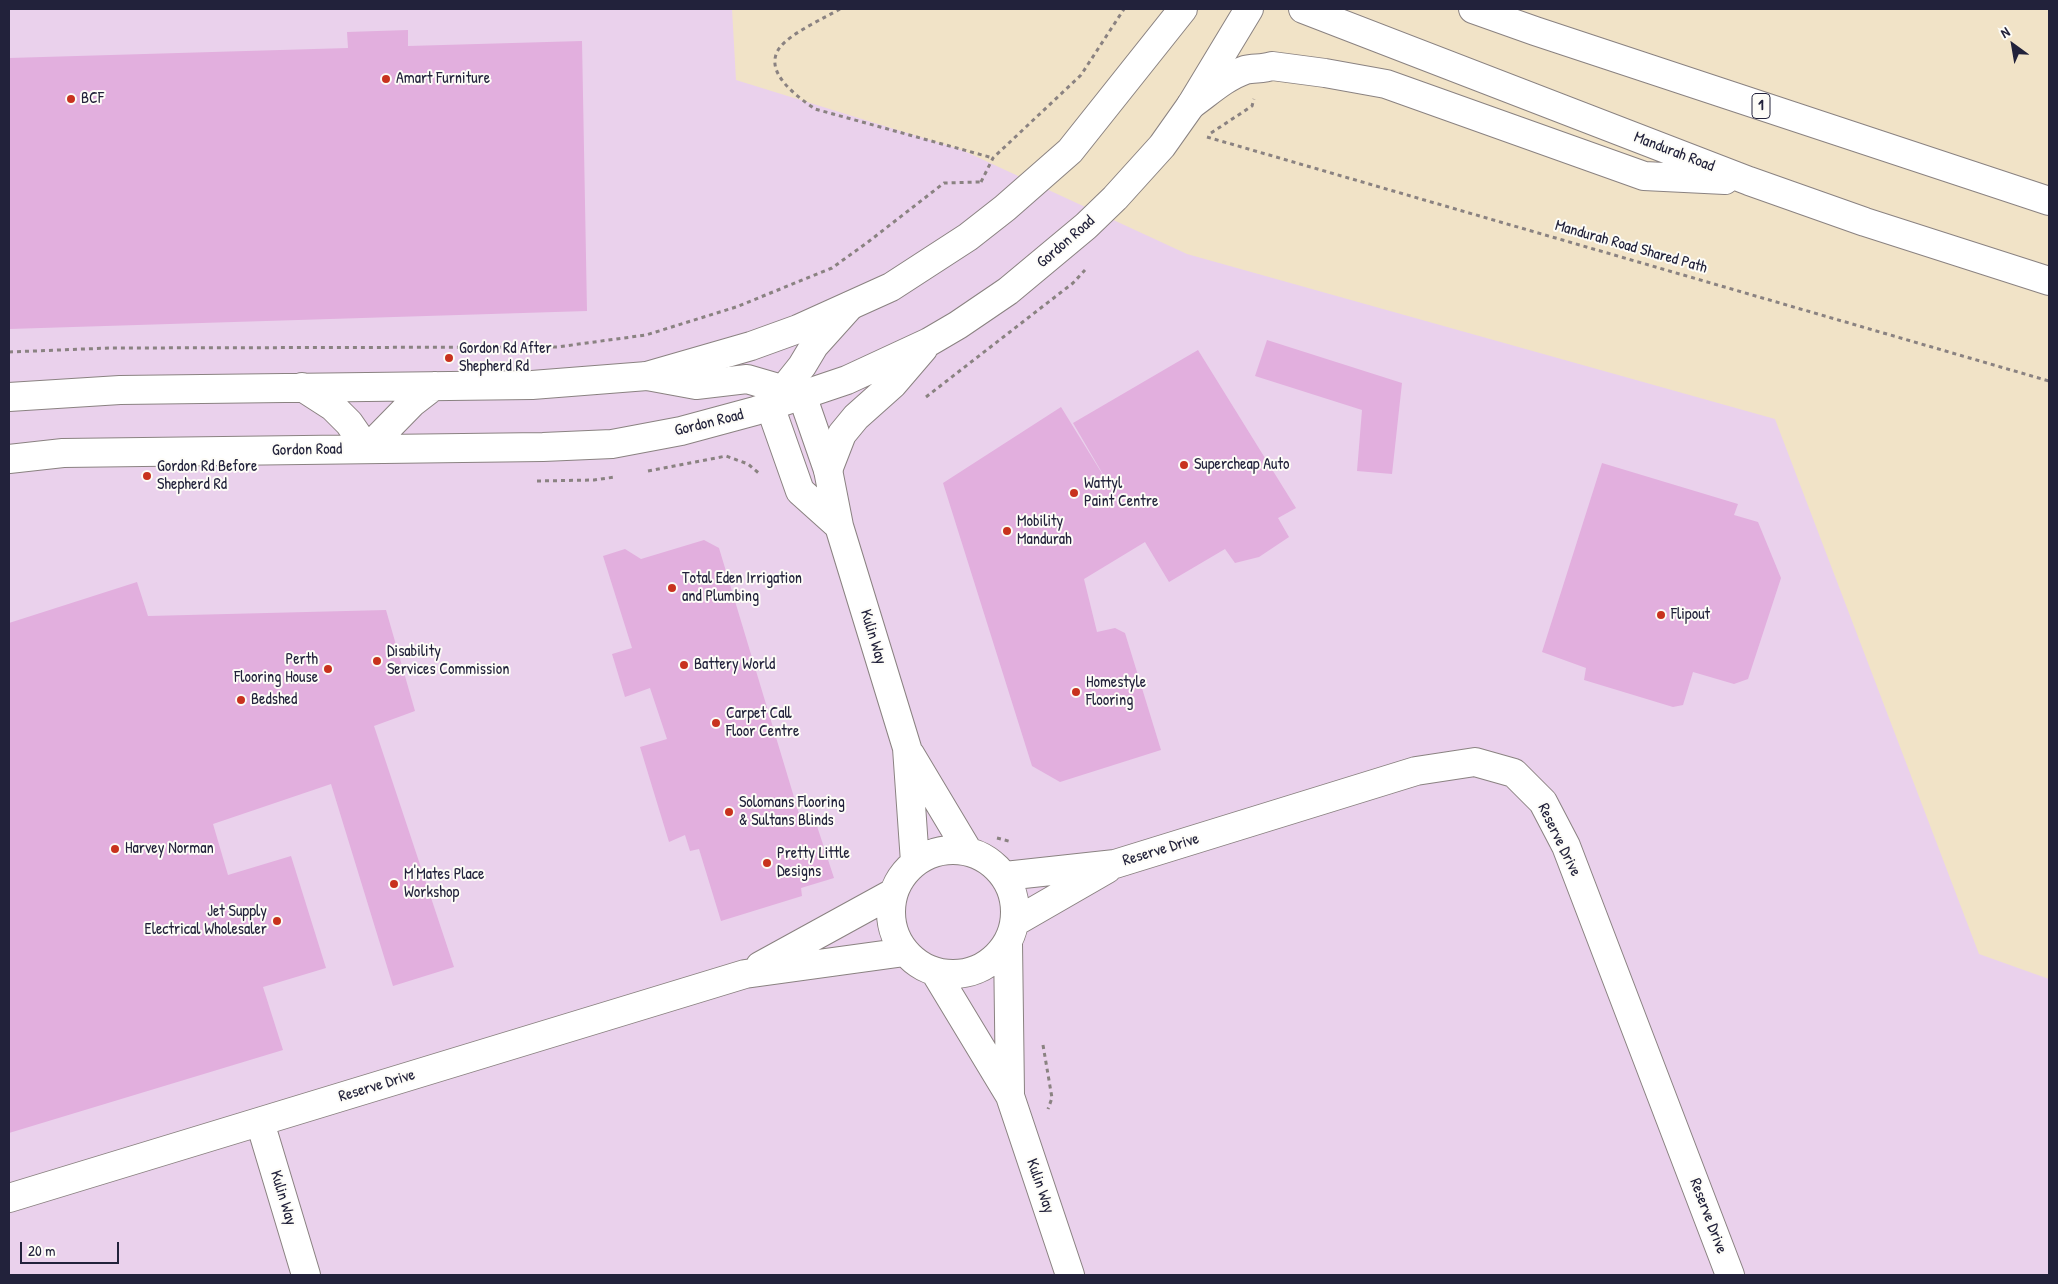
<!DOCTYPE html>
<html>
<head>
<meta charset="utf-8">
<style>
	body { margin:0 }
	#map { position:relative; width:2058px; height:1284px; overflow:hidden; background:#f1e3c7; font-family:"Patrick Hand",sans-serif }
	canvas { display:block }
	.frame { position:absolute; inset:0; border:10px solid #22223b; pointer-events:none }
	.north { position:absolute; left:1988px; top:20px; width:50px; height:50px; -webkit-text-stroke:4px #fdfcf7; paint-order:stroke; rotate:328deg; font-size:14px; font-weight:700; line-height:20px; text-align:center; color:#22223b }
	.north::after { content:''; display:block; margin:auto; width:18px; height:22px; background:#22223b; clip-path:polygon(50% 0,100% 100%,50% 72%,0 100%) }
	.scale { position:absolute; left:20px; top:1242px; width:99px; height:22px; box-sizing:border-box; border:2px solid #22223b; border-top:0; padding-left:6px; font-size:15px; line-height:18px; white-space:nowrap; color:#22223b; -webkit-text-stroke:4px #fdfcf7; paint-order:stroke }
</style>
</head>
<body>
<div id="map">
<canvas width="2058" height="1284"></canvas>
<div class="frame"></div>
<div class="north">N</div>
<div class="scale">20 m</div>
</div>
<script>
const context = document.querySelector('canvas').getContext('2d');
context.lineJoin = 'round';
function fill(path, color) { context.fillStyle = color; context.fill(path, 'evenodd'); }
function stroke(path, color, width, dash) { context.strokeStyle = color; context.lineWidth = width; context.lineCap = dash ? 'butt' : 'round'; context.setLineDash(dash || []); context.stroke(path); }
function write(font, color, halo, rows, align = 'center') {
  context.font = font + ' "Patrick Hand",sans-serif'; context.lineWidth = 4; context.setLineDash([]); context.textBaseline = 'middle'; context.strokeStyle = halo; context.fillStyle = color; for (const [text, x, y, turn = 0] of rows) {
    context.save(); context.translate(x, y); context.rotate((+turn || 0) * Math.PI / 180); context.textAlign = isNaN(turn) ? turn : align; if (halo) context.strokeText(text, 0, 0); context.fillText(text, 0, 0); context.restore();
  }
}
fill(new Path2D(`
	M9,9H732L736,80L962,150L1187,254L1775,419L1979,954L2049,979V1275H9Z`), '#ead1ec');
fill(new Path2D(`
	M408,30V46L582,41L587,311L9,329V58L348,48L347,32Z
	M1267,340L1402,383L1392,474L1357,471L1362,410L1255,376Z
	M1198,350L1296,508L1278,518L1289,537L1259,557L1235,563L1225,549L1169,582L1145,542L1084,579L1097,632L1115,628L1125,633L1161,750L1060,782L1032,766L943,483L1061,407L1111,488L1073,423Z
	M1602,463L1738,504L1734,515L1758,522L1781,578L1748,679L1734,684L1693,672L1683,705L1673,707L1584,680L1586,668L1542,652Z
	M704,540L719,548L803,827L816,823L834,878L801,888L802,896L721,921L699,849L690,851L685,835L669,842L640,747L667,739L650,688L625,697L612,654L632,648L603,556L625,549L641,559Z
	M137,582L148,616L386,610L415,711L374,726L454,967L393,986L331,784L213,824L228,875L291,856L326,968L263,987L283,1050L9,1133V623Z`), '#e2afde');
const minor = new Path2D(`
	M647,376L696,385L747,379L802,395L828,470L839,526L907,748L915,862
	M839,526L800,491L770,406L802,366L814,346L850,306
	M910,754L968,851
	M891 912a62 62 0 1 1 124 0a62 62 0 1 1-124 0Z
	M1005,876L1115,864L1416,771L1475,762L1514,773L1543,802L1566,846L1730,1275
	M1015,922L1107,869
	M1008,943L1010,1094
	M760,966L893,893
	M935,972L1010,1096L1070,1275
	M260,1122L306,1275
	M9,1198L745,974L905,952`);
const major = new Path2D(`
	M302,387L333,407L349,423L367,449L412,403L434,386
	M9,397L120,390L532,385L647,376L751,346L798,329L891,287L968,237L1005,208L1070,151L1183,9
	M9,459L63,453L543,447L612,444L681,431L755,411L847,380L929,342L958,325L1008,291L1086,226L1115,198L1162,146L1191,105L1249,9
	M828,470L842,434L856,417L893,384L923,349`);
const highway = new Path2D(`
	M1303,9L1749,181L1865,222L2049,281
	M1473,9L1535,31L2049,201
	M1191,105C1208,93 1225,77 1245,70C1254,68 1263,69 1272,66L1325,73L1386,84L1644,176L1725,180`);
stroke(minor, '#8a8281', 30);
stroke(major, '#8a8281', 30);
stroke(highway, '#8a8281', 30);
stroke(new Path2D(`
	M840,9C824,18 792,33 781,46C760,71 798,97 815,109L993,158
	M1211,133L1252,106L1254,99
	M1207,137L2049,381
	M981,182L993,158L1081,75L1124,9
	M9,352L109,348L557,347L646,335L736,307L832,268L868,242L944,183L980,182
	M926,397L1073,283L1085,270
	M648,471L726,456L748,464L761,475
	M537,481L594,480L615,477
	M997,838L1012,842
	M1043,1045L1052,1098L1048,1109`), '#8a8281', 3, [4, 4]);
stroke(minor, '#fff', 28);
stroke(major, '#fff', 28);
stroke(highway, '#fff', 28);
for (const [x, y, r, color] of [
	[386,79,5,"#c8321e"],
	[71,99,5,"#c8321e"],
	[449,358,5,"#c8321e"],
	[1184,465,5,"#c8321e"],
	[147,476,5,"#c8321e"],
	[1074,493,5,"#c8321e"],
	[1007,531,5,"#c8321e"],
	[672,588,5,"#c8321e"],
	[1661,615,5,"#c8321e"],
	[377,661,5,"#c8321e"],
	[684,665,5,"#c8321e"],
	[328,669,5,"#c8321e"],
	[1076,692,5,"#c8321e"],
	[241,700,5,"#c8321e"],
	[716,723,5,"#c8321e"],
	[729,812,5,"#c8321e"],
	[115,849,5,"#c8321e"],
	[767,863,5,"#c8321e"],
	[394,884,5,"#c8321e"],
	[277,921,5,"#c8321e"]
]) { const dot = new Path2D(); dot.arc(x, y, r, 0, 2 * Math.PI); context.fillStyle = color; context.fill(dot); stroke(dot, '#fdfcf7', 2); }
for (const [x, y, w] of [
	[1761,106,18]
]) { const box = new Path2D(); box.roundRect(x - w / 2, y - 12.5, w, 25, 4); context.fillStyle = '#fdfcf7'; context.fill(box); stroke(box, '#22223b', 1); }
write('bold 15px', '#22223b', null, [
	["1",1761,106]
]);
write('16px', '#22223b', '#fdfcf7', [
	["Amart Furniture",396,79],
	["BCF",81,99],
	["Gordon Rd After",459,349],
	["Shepherd Rd",459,367],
	["Supercheap Auto",1194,465],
	["Gordon Rd Before",157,467],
	["Shepherd Rd",157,485],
	["Wattyl",1084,484],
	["Paint Centre",1084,502],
	["Mobility",1017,522],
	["Mandurah",1017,540],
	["Total Eden Irrigation",682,579],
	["and Plumbing",682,597],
	["Flipout",1671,615],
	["Disability",387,652],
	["Services Commission",387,670],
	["Perth",318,660,"right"],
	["Flooring House",318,678,"right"],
	["Battery World",694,665],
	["Homestyle",1086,683],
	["Flooring",1086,701],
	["Bedshed",251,700],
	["Carpet Call",726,714],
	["Floor Centre",726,732],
	["Solomans Flooring",739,803],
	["& Sultans Blinds",739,821],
	["Harvey Norman",125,849],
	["Pretty Little",777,854],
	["Designs",777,872],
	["M'Mates Place",404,875],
	["Workshop",404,893],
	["Jet Supply",267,912,"right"],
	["Electrical Wholesaler",267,930,"right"]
], 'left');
write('16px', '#22223b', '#fdfcf7', [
	["Mandurah Road",1674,152,21],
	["Gordon Road",1066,242,-41],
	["Mandurah Road Shared Path",1631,247,16],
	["Gordon Road",709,423,-14],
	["Gordon Road",307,450,-1],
	["Kulin Way",873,637,73],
	["Reserve Drive",1559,840,64],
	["Reserve Drive",1161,850,-17],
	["Reserve Drive",377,1086,-17],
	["Kulin Way",1040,1186,71],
	["Kulin Way",283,1198,73],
	["Reserve Drive",1708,1216,69]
]);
</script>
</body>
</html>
